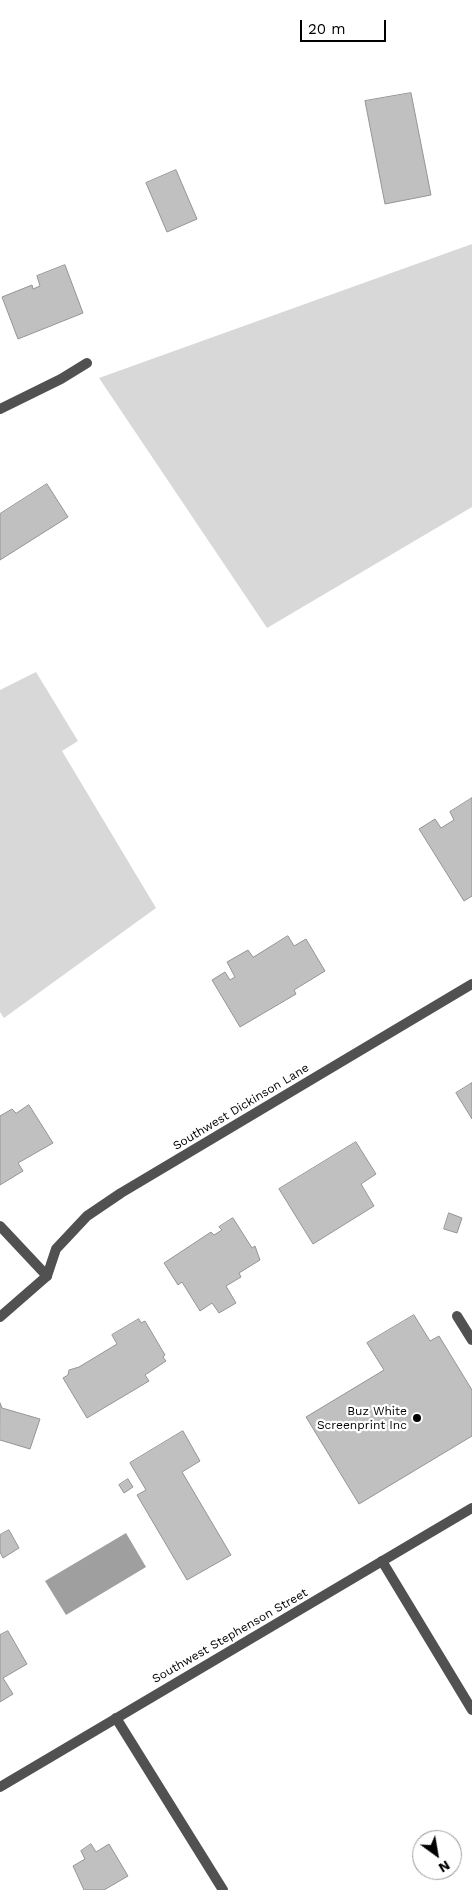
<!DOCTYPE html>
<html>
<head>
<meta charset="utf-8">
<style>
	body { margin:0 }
	#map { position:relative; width:472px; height:1890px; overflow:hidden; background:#fff; font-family:"Work Sans",sans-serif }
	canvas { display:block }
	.north { position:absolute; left:412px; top:1830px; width:50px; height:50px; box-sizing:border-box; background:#fff; border:1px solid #999; border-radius:50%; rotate:148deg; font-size:14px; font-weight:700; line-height:20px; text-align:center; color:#000 }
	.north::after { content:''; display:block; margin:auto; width:18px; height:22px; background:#000; clip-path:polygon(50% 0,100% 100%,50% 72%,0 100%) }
	.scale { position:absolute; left:300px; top:20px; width:86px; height:22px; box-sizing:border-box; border:2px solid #000; border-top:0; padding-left:6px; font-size:15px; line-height:18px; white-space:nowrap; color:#000; -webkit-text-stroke:4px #fff; paint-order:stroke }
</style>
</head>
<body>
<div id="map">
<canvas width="472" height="1890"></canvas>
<div class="north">N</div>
<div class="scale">20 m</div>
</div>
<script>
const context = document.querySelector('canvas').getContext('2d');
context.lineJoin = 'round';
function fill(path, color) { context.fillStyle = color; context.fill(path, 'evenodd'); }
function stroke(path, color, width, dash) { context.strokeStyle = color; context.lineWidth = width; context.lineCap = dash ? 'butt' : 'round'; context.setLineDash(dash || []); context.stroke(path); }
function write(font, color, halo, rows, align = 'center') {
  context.font = font + ' "Work Sans",sans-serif'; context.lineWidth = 4.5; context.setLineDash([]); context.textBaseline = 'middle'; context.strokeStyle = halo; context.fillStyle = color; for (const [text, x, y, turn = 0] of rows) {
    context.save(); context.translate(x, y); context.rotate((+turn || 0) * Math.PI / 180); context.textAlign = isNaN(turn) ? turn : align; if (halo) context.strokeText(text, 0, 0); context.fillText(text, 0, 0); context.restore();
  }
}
fill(new Path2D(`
	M472,244V507L267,628L99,378Z
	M36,672L78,741L62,751L156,908L4,1018L0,1012V690Z`), '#d8d8d8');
fill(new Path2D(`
	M126,1533L146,1567L66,1615L45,1581Z`), '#9f9f9f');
const building = new Path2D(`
	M411,93L431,195L385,204L365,101Z
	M176,170L197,219L167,232L146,183Z
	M65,265L83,313L18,339L2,297L32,285L33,289L40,286L37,276Z
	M47,484L68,517L0,560V514Z
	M472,798V896L464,901L419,829L435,819L441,828L454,820L450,812Z
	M288,936L294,946L306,939L325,971L294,990L296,994L240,1027L212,980L225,972L230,980L235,977L227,962L248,950L253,957Z
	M472,1083V1119L456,1093Z
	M29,1105L53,1143L18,1163L23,1171L0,1185V1116L12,1109L16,1113Z
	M356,1142L376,1174L361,1184L374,1206L313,1244L279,1189Z
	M449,1213L462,1218L457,1233L444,1229Z
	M233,1218L252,1248L255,1246L260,1260L239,1273L241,1277L226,1286L236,1303L219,1313L212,1303L200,1311L182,1282L178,1285L164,1263L211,1232L214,1235L222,1230L219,1227Z
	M414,1315L430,1341L439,1336L472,1390V1436L359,1504L306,1417L384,1370L367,1343Z
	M139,1319L141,1323L145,1321L165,1355L163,1357L166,1361L145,1375L149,1381L87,1418L63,1378L68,1375L69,1370L79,1367L117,1344L112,1335Z
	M0,1403L2,1408L40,1419L30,1449L0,1440Z
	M183,1431L200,1461L182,1472L231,1555L187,1580L137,1495L146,1490L130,1463Z
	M128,1479L133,1487L124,1493L119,1485Z
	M9,1530L19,1548L3,1558L0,1552V1535Z
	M8,1631L27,1664L3,1678L13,1694L0,1702V1635Z
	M91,1844L96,1852L109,1844L128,1876L104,1890H84L73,1866L85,1859L81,1851Z`);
fill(building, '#c0c0c0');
stroke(building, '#959595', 1);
stroke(new Path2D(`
	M0,1226L47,1276L0,1317
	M457,1316L472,1340
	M116,1718L223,1890`), '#515151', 10);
stroke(new Path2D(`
	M0,409L61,379L87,363
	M47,1276L56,1249L87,1216L121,1193L472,984
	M382,1561L472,1710`), '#515151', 10);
stroke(new Path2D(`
	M0,1787L472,1508`), '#515151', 10);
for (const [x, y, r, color] of [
	[417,1418,5,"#000"]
]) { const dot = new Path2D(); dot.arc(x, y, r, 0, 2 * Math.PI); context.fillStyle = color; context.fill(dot); stroke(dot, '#fff', 2); }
write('12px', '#000', '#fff', [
	["Southwest Dickinson Lane",241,1107,-31],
	["Southwest Stephenson Street",230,1636,-30]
]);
write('12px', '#000', '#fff', [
	["Buz White",407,1411],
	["Screenprint Inc",407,1425]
], 'right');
</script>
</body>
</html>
